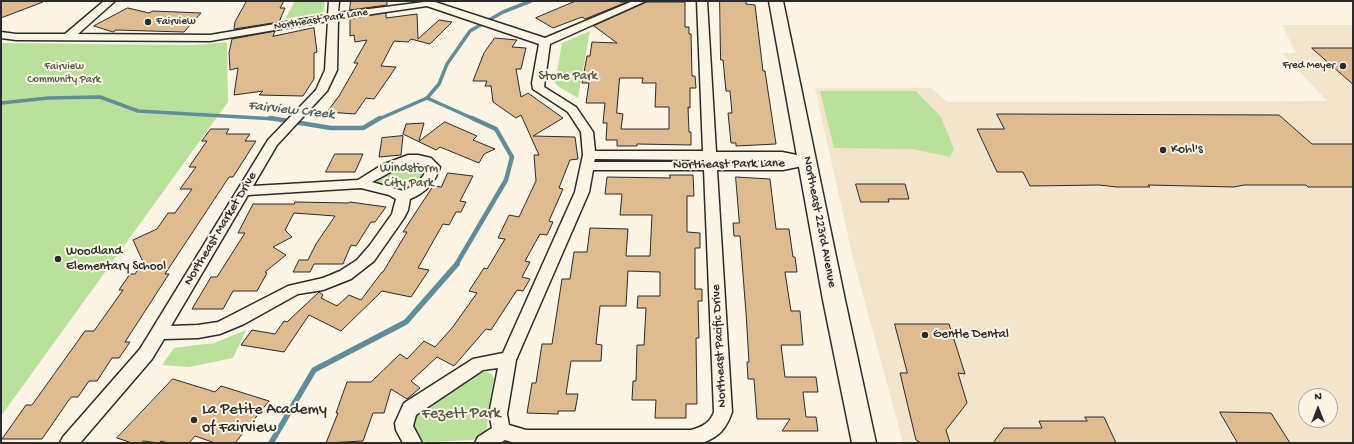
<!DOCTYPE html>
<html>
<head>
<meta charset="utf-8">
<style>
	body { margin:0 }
	#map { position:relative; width:1354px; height:444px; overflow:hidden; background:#fcf5e5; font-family:"Gochi Hand",sans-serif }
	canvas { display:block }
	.frame { position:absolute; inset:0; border:2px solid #2b2b2b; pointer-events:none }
	.north { position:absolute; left:1298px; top:388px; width:40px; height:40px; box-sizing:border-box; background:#fcf5e5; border:1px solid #a8a49b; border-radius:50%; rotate:0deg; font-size:11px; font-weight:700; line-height:16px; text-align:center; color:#2b2b2b }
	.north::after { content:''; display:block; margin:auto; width:14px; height:18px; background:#2b2b2b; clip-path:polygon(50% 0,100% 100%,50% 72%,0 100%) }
</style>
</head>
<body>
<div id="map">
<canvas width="1354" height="444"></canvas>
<div class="frame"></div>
<div class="north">N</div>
</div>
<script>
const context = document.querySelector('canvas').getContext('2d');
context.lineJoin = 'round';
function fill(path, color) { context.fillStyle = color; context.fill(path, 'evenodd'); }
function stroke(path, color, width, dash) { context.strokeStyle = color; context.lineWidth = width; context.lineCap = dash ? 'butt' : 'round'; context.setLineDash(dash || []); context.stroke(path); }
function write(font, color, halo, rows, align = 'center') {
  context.font = font + ' "Gochi Hand",sans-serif'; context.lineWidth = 4; context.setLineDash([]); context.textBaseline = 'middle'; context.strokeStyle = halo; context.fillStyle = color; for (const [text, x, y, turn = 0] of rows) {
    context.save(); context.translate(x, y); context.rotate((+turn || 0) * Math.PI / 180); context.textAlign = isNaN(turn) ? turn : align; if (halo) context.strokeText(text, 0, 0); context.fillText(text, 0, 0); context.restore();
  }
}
fill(new Path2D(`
	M1282,25H1353V443H903L852,254L815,88H931L947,102L1327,101L1282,53H1296ZM1306,396H1330V420H1306Z`), '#f3e4cc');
fill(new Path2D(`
	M295,1H325L324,12L285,19Z
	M590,31L578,98L559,87L555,83L562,43Z
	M227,42L228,102L1,416V43L195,45Z
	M820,91H916L941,117L954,149L950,157L913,149L834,148Z
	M614,159L697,160L698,161L697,163L613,162Z
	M415,162L429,166L419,186L407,190L377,183V179L408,163Z
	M246,330L233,358L189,367L162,365L174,348L214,343Z
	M479,373C485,371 492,372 494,379L488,410L487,432L477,439L471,440L427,442L420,439L413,424L415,413Z`), '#bae19c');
stroke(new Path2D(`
	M427,98L474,119
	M1,103L48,98L100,97L138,111L276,119
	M379,119L427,98L439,84L447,64L470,31L503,12L531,1`), '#608d99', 3.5);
stroke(new Path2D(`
	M270,118L331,128H363L380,118
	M456,265L506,180L512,157L496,129L472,118`), '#608d99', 4.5);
stroke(new Path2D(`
	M271,443L314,370L406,322L457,264`), '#608d99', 5.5);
const building = new Path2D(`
	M1,1H43V2L1,18Z
	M247,1H284L280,8H285L279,22L234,29L235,22Z
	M351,1H387V5L350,10Z
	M576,1H622L620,2H627L585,19L582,17L553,28L536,18Z
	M720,1H746V4L755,5L763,71H765L776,144L736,146V143H731L728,113H732L730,91H726L723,60H721Z
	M647,2H685V27H689V34H691L692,76H695L696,88H690V108L688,107L689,132H691V145L637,144V146H617V140H606L607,123H603L605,103H586L589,83H582L587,56H590L592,42L617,43L594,26ZM620,78H643L642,83H656L655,107H669V129H621L623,114L617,113Z
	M128,8L149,13L153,11L201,13L184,32L116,30L113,32L94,26Z
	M386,13V18L417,14L418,39L439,20L452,22L430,44L411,39L408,42L394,41L381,66L396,67L374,99L366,98L355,114L327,112L339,96L358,63H354L367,40L355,42L354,35L350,36V19Z
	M314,28L317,52L314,53V79L303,96L259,95L263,91L234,95L238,68L230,70L229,53L232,39L275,31L273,36Z
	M495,38L517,40L512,47L526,48L521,69H516L521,97L528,93L563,118L533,136L575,137L578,159L570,160L559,188L563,189L549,221L553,222L547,235L540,234L525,261L530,262L522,277L530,279L523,291L517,290L491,330L486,329L454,366L437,357L411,381L420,388L407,399L391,389L384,413H373L363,441L326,443L338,413H336L347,382H371L400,354L407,359L424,341L435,347L452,328L477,293L469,291L484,268L487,269L505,239L498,238L509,215L519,217L536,181L534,155H539L521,115L516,118L493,102L491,86H485L487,81H473L484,53Z
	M1312,48H1353V84Z
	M997,114L1279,115L1312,144H1353V187H1308L1306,185H1244L1234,187L1148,185L1150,187H1117L1099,185L1030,186L1023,172H997L977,129H1004Z
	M445,122L477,136L473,140L495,149L484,154L479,163L440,147L436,150L403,134L406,124L424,123L419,141Z
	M211,129H229L226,134H250L245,141H256L233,177H229L165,274H169L125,342H130L119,358H112L97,381H89L78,397H71L42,439H2L26,405H32L85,331H94L123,290H119L130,274H135L143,262L133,240L157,229L168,213H175L192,189H180L196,167H189L207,141H202Z
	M403,136L401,155L379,157L382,138Z
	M335,154H363L355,172H326Z
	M448,173L473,176L460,201L466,202L461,212H456L449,225L443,224L418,268L429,270L411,297L382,291L341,331L309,315L284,352L241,345L252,330L275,334L284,321L287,322L319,292L323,295L321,298L337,306L349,295L361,300L382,272H383L407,232H403L433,186L441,187Z
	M670,175H693L694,196H687V232L700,233V248H695V289H702V301H698L699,338H696L697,404H686V418H655L656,400H632L633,381H636L637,345H644L646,308H637L638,296H660V272L628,271L626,306H600L596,344L602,345L601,361H571L566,394H578L575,411H558V414L527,413L532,383H536L542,344H552L562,279H570L574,252H587L590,228L628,229L626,256H650L652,215H620L622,194H605L607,177L670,178Z
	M736,177L770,179L776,229H789L793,257H795L797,272H785L791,311H800L803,345H781L785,377H816L818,392H803L806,417H816L818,431H782L790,419H757L754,379H748L747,362H749L746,313L740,236H734L733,223H739Z
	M856,184H905L909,199H888L889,202H861Z
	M295,202L348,203L350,202L386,207L375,222H371L356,246L351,245L343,264H314L310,272H293L299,260H308L316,244L335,216L294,213L285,230L292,237L273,247L286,255L265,272L267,273L257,291H233L223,309H192L211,277H217L245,233H238L253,204H294Z
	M895,324H949L965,374L958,373L967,403L946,430L950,443H921L916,440L900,373H907Z
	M173,379L215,392L221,386L269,401L235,443H215L195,436L189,443H168L161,441L159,443L143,441L141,443H132L117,438Z
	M1220,412L1271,413L1290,443H1238Z
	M1085,417H1104L1116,443H993L1004,428H1042L1039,421H1087Z`);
fill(building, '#debb90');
stroke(building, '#2b2b2b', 1);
const minor = new Path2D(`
	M104,1H115L78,34L210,35L328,15L329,1H339L338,13L432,1L545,38L633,1H646L550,44L544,87L576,107L593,132L595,151H703L697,1H707L716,152H782L812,158L813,161L812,164L783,170H717L732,412C726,429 719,437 702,443H515L505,440L500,443H475L478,437L492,428L489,414L498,368L483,370L416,415L413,426L422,443H403L396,430L395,423L404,403L473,359L503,353L575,192L583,155L581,132L568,112L533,89L532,83L539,44L427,6L338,19L337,70L327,91L277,145L253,186L358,180L382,165L408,155H418L431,158L440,167C435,183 425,193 410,199L408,210L404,218L374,261L351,279L323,290L298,294L244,324L220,334L198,338L164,339L152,359L80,443H60L63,437L140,349L268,140L316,90L325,70L328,21L210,41L16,40L1,38V32L16,34H65ZM595,159L704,160V162H594ZM717,160H782L786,161L717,162ZM418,163L427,168C423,180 414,186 403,191L372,182L402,166ZM593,170H704L714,412C710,423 702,427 691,430H526L509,425L507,414L516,360L589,192ZM361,188L389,195L396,199L392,214L370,245L357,260L340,271L323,278L288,286L218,322L198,325L171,326L248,195Z`);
const secondary = new Path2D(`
	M769,1H783L845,300L876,443H852L823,300Z`);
stroke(minor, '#2b2b2b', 3);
stroke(secondary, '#2b2b2b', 3);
fill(minor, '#fcf5e5');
fill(secondary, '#fcf5e5');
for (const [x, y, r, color] of [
	[148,22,4,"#2b2b2b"],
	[1343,66,4,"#2b2b2b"],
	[1163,150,4,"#2b2b2b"],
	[58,259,4,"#2b2b2b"],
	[925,335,4,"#2b2b2b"],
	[194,420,4,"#2b2b2b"]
]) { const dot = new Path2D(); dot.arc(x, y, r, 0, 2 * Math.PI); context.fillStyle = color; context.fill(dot); stroke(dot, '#fcf5e5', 1.5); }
write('11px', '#2b2b2b', '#fcf5e5', [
	["Northeast Park Lane",321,20,-9]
]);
write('11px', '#2b2b2b', '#fcf5e5', [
	["Fairview",156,22],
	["Fred Meyer",1335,66,"right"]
], 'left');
write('11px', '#4f5847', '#fcf5e5', [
	["Fairview",64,67],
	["Community Park",64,80]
]);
write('13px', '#4f5847', '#fcf5e5', [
	["Stone Park",568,77],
	["Windstorm",409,169],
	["City Park",409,184]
]);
write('13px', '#2b2b2b', '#fcf5e5', [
	["Kohl's",1171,150],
	["Woodland",66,252],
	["Elementary School",66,267],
	["Gentle Dental",933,335]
], 'left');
write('13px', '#2b2b2b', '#fcf5e5', [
	["Northeast Park Lane",729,165,-1],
	["Northeast 223rd Avenue",819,222,79],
	["Northeast Market Drive",221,229,-59],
	["Northeast Pacific Drive",720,346,-93]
]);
write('italic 14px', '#455c62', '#fcf5e5', [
	["Fairview Creek",291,111,6]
]);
write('16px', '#2b2b2b', '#fcf5e5', [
	["La Petite Academy",202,411],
	["of Fairview",202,429]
], 'left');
write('16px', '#4f5847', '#fcf5e5', [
	["Fezett Park",461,415]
]);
</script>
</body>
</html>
